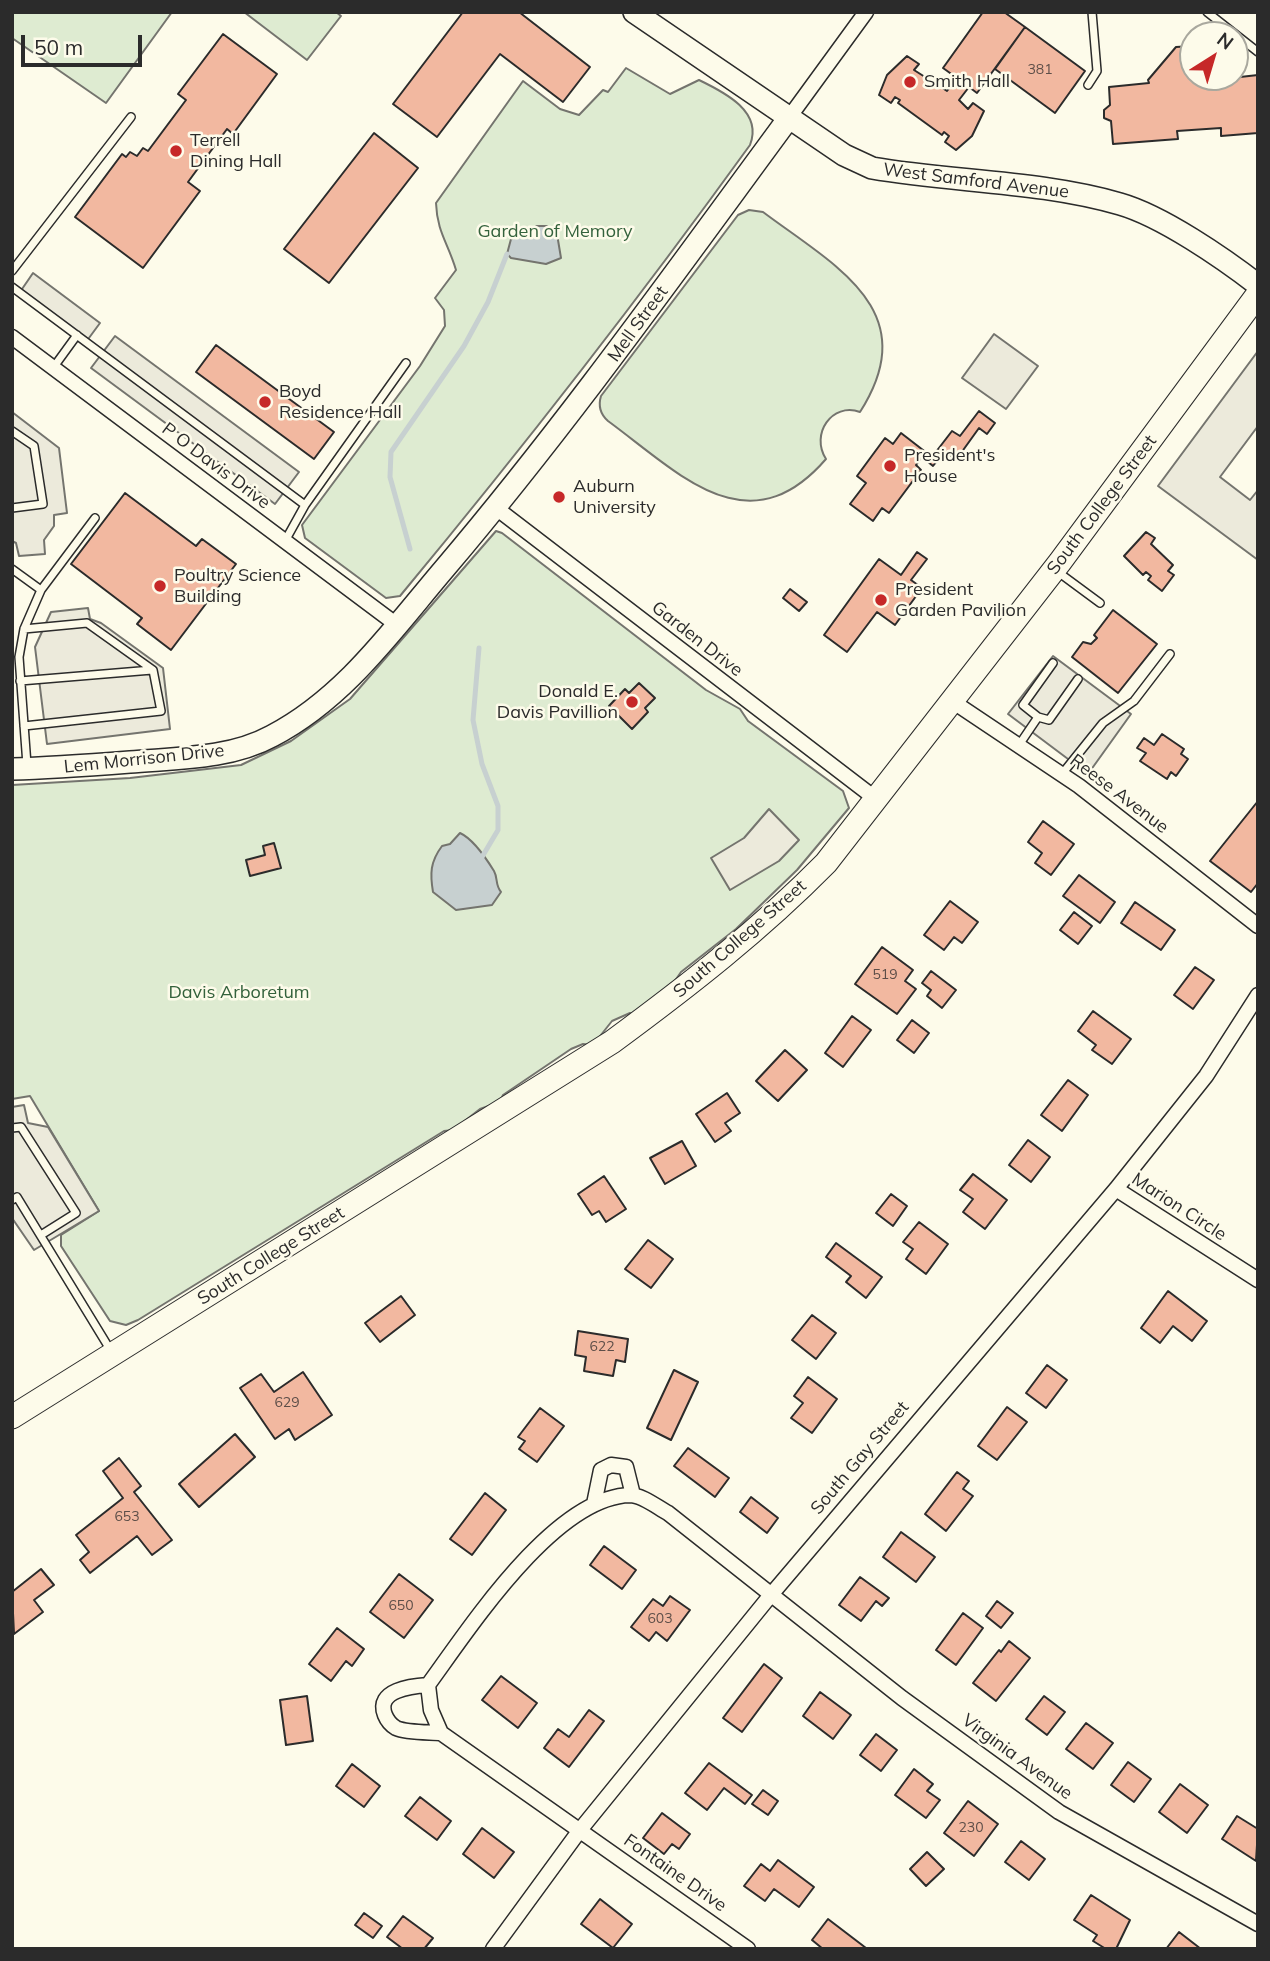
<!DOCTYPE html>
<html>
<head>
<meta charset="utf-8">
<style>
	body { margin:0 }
	#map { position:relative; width:1270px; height:1961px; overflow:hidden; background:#fdfbea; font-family:Mulish,sans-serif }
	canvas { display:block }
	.frame { position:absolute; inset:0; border:14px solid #2b2b2b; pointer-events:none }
	.north { position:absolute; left:1179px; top:21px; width:70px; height:70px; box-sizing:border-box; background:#fdfbea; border:2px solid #a9a89e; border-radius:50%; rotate:37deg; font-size:19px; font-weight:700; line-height:28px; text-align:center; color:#2b2b2b }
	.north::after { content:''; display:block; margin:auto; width:24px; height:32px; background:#c62828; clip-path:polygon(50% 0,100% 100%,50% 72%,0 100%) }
	.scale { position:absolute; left:21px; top:35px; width:121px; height:32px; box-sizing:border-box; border:4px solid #2b2b2b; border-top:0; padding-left:9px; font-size:21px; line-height:24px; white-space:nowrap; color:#2b2b2b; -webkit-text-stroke:5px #fdfbea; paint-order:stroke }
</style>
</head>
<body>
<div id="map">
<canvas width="1270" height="1961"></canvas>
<div class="frame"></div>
<div class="north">N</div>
<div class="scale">50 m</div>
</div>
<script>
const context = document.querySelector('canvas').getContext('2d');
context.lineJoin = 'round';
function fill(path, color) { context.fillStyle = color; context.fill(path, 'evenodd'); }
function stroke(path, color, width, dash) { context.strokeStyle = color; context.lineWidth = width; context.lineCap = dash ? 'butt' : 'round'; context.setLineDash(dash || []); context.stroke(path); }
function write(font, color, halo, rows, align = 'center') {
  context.font = font + ' Mulish,sans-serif'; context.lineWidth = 5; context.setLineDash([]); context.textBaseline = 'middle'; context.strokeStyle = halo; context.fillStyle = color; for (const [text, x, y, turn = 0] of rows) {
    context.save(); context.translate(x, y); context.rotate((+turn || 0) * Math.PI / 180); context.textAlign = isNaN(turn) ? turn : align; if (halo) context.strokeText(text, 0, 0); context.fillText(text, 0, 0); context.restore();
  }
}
const green = new Path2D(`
	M12,12H172L106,103L12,38Z
	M244,12H336L341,16L307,60Z
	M626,68L670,94L699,80C726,93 763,112 750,145C638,300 522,449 400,596L386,598L305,538L302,525L420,366L445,326L444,310L435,298L456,270C448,243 437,232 436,203L523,81L560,109L579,115L603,90L608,92Z
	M749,210L763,212C835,266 925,310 860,412C832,402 810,434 826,459C748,549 679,473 608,421C600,414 598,406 601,396L738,215Z
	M496,531L502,533L706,690L740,709L748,721L843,791L849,808L797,870L736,929L681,972L663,998L641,1019L630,1013L612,1021L593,1045L583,1044L571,1049L503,1095L500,1102L480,1109L453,1130L444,1131L138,1320L126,1325L110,1321L61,1246V1235L99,1211L30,1096L12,1099V785L130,778L241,765L291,741L350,699Z`);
fill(green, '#deebd1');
stroke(green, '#74746e', 2);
const parking = new Path2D(`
	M33,273L100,323L86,342L20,292Z
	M994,334L1038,366L1006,409L962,378Z
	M115,336L299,472L275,504L91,368Z
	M1258,351V426L1220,477L1250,500L1258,490V560L1158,486Z
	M12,412L59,448L67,513L54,515V526L44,540L45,554L19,556L16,543L12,541Z
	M88,608L90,619L101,623L163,668L170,729L47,744L35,647L51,612Z
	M1053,656L1131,714L1088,774L1008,714Z
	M769,809L799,840L779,861L730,890L711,858L744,838Z
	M24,1105L28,1123L48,1127L99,1211L34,1250L12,1218V1107Z`);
fill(parking, '#eceadb');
stroke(parking, '#74746e', 2);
const water = new Path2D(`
	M537,226H547L557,234L561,258L546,264L511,258L507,254L511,239Z
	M460,833C473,839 486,858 494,871C498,878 495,885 501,892L492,905L456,910L433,892C430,874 430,862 442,846L450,844Z`);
fill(water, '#c7d0d0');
stroke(water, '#74746e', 2);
stroke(new Path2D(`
	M410,549L390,477L391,452L464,346L488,302L507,254
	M479,648L473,720L482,764L498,806V830L482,857`), '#c7d0d0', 5);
const building = new Path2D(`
	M463,12H519L590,67L563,102L500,54L437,137L393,104Z
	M983,12H1004L1025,27L977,93L969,87L959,100L968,109L973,103L984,111L972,136L956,150L945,142L949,136L944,132L942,135L898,103L900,100L895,97L891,103L879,95L887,75L907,56L919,64L914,70L947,91L957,78L943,68Z
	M1025,27L1085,71L1055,113L995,69Z
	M223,34L277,74L233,134L227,129L188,182L200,191L143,268L75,217L122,154L126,157L130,152L137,156L143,148L148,151L186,100L178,94Z
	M1193,46V77H1235V68L1240,77L1258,75V133L1221,136V128L1177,131L1178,139L1113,144L1111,121L1104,118V110L1110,105L1109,87L1149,83L1148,80L1176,47Z
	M374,133L418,168L329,283L284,249Z
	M216,345L334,432L314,459L196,372Z
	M979,411L995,423L987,434L979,428L956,460L945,451L933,466L922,457L916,465L921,470L889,513L882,508L873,521L850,504L866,483L857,476L885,438L893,444L901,433L932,457L952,431L960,436Z
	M125,493L196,546L202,539L236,564L171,650L137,624L142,618L71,564Z
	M1146,532L1155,538L1151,544L1173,565L1168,571L1174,575L1162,591L1148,580L1151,576L1146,572L1143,575L1124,556Z
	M917,552L927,559L911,580L922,588L895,625L877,612L847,652L824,635L879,559L901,575Z
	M790,589L807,602L799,611L783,598Z
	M1113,610L1157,644L1118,693L1072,657L1083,642L1091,644L1097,638L1094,635Z
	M639,683L655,698L645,708L648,712L632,729L609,706L625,689L629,693Z
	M1162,734L1184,749L1181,754L1188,759L1176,776L1171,772L1167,779L1140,761L1146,753L1137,748L1144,738L1154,745Z
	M1258,801V883L1251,892L1210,861Z
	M1043,821L1074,844L1051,875L1035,863L1042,853L1028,842Z
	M274,843L281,868L250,876L246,860L265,855L263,846Z
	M1079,875L1115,902L1100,923L1063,896Z
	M950,901L978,922L962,943L954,937L944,950L924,935Z
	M1135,902L1175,930L1161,950L1121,923Z
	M1074,912L1092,926L1078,944L1060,930Z
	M882,947L913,970L905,981L916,989L897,1014L855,984Z
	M1195,967L1214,980L1193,1009L1174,995Z
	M931,971L956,990L942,1008L927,996L931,990L922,983Z
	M1093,1011L1131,1039L1112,1064L1092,1050L1096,1045L1078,1031Z
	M852,1016L871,1030L843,1067L825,1053Z
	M912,1020L929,1033L914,1053L897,1040Z
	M785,1050L807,1070L778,1101L756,1081Z
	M1068,1080L1088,1095L1062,1131L1041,1115Z
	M727,1093L740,1113L725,1123L731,1131L715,1142L696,1114Z
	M1028,1140L1050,1157L1031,1182L1009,1165Z
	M682,1141L696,1166L665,1184L650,1158Z
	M973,1174L1007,1200L985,1229L963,1212L973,1199L960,1190Z
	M604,1176L626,1209L606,1222L599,1211L592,1215L578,1194Z
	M891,1194L907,1206L893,1226L876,1213Z
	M919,1222L948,1244L926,1274L906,1259L913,1249L903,1242Z
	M648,1240L673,1259L651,1288L625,1269Z
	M836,1243L882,1277L866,1298L846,1282L851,1276L826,1257Z
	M1168,1291L1207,1321L1192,1341L1173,1326L1160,1343L1141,1328Z
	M401,1296L415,1315L380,1342L365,1323Z
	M812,1315L836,1333L816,1359L792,1340Z
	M578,1331L628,1339L625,1362L616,1360L613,1376L584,1371L586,1357L575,1355Z
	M1047,1365L1067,1380L1046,1408L1026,1393Z
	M674,1370L698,1382L671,1440L647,1428Z
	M303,1372L332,1415L295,1440L289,1429L275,1439L240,1388L261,1374L274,1392Z
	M808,1377L837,1399L812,1433L791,1418L803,1403L794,1396Z
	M1007,1407L1027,1422L997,1460L978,1446Z
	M540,1408L564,1426L537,1462L519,1449L525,1441L518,1437Z
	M235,1434L255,1457L199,1507L179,1484Z
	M688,1448L729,1478L715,1497L674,1466Z
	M119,1458L141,1486L134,1492L172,1540L152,1555L137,1536L90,1573L80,1560L89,1552L76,1535L123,1498L103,1471Z
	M957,1472L969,1481L963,1489L973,1496L946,1531L925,1514Z
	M485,1493L506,1510L472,1555L450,1539Z
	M751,1497L778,1518L767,1533L740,1512Z
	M901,1532L935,1557L916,1582L883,1557Z
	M604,1546L636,1570L622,1589L590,1565Z
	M41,1569L54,1585L34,1600L43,1612L14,1634L12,1592Z
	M399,1574L433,1600L404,1638L370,1612Z
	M860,1577L889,1598L882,1606L876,1601L861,1621L839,1605Z
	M670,1596L690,1610L667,1641L656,1632L649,1641L631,1627L653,1599L663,1606Z
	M997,1601L1013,1613L1001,1628L986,1616Z
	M963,1613L983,1628L956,1665L936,1650Z
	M337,1628L364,1649L352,1666L346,1661L331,1681L309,1664Z
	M1009,1641L1030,1658L996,1701L973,1683L999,1650L1001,1652Z
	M764,1664L782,1678L742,1732L723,1718Z
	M501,1676L537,1703L518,1728L482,1700Z
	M820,1692L851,1715L833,1739L803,1716Z
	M307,1696L313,1741L286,1745L280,1700Z
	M1044,1696L1065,1712L1047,1735L1026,1719Z
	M589,1710L604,1721L569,1767L544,1748L558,1729L569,1737Z
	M1086,1723L1113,1743L1093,1769L1066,1749Z
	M876,1734L897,1750L881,1771L860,1755Z
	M1128,1762L1151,1779L1134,1802L1111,1785Z
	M709,1763L752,1795L745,1804L724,1788L707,1810L685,1793Z
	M352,1764L380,1786L364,1807L336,1786Z
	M914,1769L933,1784L927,1791L940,1800L926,1818L895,1795Z
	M1180,1784L1208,1805L1187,1833L1159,1812Z
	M763,1790L778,1801L768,1815L752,1804Z
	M420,1797L451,1821L437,1840L405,1816Z
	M968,1801L998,1824L974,1856L944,1833Z
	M662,1813L690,1834L679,1849L672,1844L664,1854L643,1838Z
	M1237,1816L1258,1829L1256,1861L1222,1839Z
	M482,1828L514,1852L494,1878L463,1854Z
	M1021,1841L1045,1859L1029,1880L1005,1862Z
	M927,1852L944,1869L926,1886L910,1869Z
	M778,1860L814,1887L799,1907L774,1889L765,1901L744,1886L761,1864L770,1871Z
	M1091,1895L1130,1920L1116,1949H1106L1093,1941L1097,1935L1074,1920Z
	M600,1899L632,1924L613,1948L581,1924Z
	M364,1913L382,1926L373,1938L355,1925Z
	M403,1916L433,1938L424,1949H403L387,1937Z
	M828,1919L866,1948V1949H823L812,1940Z
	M1179,1932L1201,1949H1166Z`);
fill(building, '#f2b8a0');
stroke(building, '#2b2b2b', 2);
const lane = new Path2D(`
	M1207,12L1258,52
	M1088,85L1097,71L1092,12
	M12,271L131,117
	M12,287L305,505
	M53,368L77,335
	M12,431L34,446L43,504L12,508
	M285,541L305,505L406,363
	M12,569L41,590L24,629L19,657L27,765
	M1058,572L1100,603
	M41,590L95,518
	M20,681L152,670
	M1038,717L1023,705L1053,663
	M24,726L161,711L153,670L87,623L24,629
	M1019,745L1038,717L1049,720L1078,679
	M1062,774L1103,723L1134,701L1170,654
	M12,1128L21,1127L76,1213L41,1235
	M12,1200L17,1197L111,1351`);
const street = new Path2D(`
	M788,119L866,12
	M12,337L397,625
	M496,508L876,799
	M952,701L1079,786L1258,926
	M1116,1189L1258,1280
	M594,1504L601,1470L611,1465L626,1467L633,1495
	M428,1685C412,1686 375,1690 385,1715C387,1720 391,1725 396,1728C407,1733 428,1732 441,1733
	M493,1949L580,1830L770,1596L1116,1189L1206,1076L1258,995
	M748,1949L441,1733L431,1710L428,1685C469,1629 554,1497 630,1495C642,1495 657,1507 668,1513L902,1698L1059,1812L1258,1924`);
const secondary = new Path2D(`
	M634,12L844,155L872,168C954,182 1040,181 1120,204C1162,216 1223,258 1258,285
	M12,769C52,768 91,765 130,762C177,758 230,759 272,736C345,698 393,629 445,568C567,424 676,271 788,119`);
const primary = new Path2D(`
	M12,1417L612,1042C688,986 760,930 826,863L1060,562L1258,294`);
stroke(lane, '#2b2b2b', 10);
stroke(street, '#2b2b2b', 17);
stroke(secondary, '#2b2b2b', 24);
stroke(primary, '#2b2b2b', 25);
stroke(lane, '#fdfbea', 7);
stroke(street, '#fdfbea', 14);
stroke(secondary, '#fdfbea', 21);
stroke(primary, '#fdfbea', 23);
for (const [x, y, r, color] of [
	[910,82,7,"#c62828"],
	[176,151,7,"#c62828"],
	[265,402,7,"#c62828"],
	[890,466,7,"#c62828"],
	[559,497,7,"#c62828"],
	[160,586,7,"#c62828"],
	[881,600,7,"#c62828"],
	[632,702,7,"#c62828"]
]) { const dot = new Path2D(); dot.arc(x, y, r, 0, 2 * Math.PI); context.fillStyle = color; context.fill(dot); stroke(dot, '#fdfbea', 2.5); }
write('14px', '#5d4e48', null, [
	["381",1040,70],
	["519",885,975],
	["622",602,1347],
	["629",287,1403],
	["653",127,1517],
	["650",401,1606],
	["603",660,1619],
	["230",971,1828]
]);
write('18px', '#2b2b2b', '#fdfbea', [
	["Smith Hall",924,82],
	["Terrell",190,141],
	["Dining Hall",190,162],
	["Boyd",279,392],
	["Residence Hall",279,413],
	["President's",904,456],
	["House",904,477],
	["Auburn",573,487],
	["University",573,508],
	["Poultry Science",174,576],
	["Building",174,597],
	["President",895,590],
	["Garden Pavilion",895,611],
	["Donald E.",618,692,"right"],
	["Davis Pavillion",618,713,"right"]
], 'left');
write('18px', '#2b2b2b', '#fdfbea', [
	["West Samford Avenue",976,181,7],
	["Mell Street",638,324,-54],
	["P O Davis Drive",216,466,37],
	["South College Street",1102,505,-53],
	["Garden Drive",697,639,38],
	["Lem Morrison Drive",144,759,-6],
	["Reese Avenue",1119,794,37],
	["South College Street",740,939,-41],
	["Marion Circle",1179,1207,33],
	["South College Street",271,1256,-32],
	["South Gay Street",860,1458,-50],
	["Virginia Avenue",1017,1757,36],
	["Fontaine Drive",675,1873,35]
]);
write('18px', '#34623c', '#fdfbea', [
	["Garden of Memory",555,232],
	["Davis Arboretum",239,993]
]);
</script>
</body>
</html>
